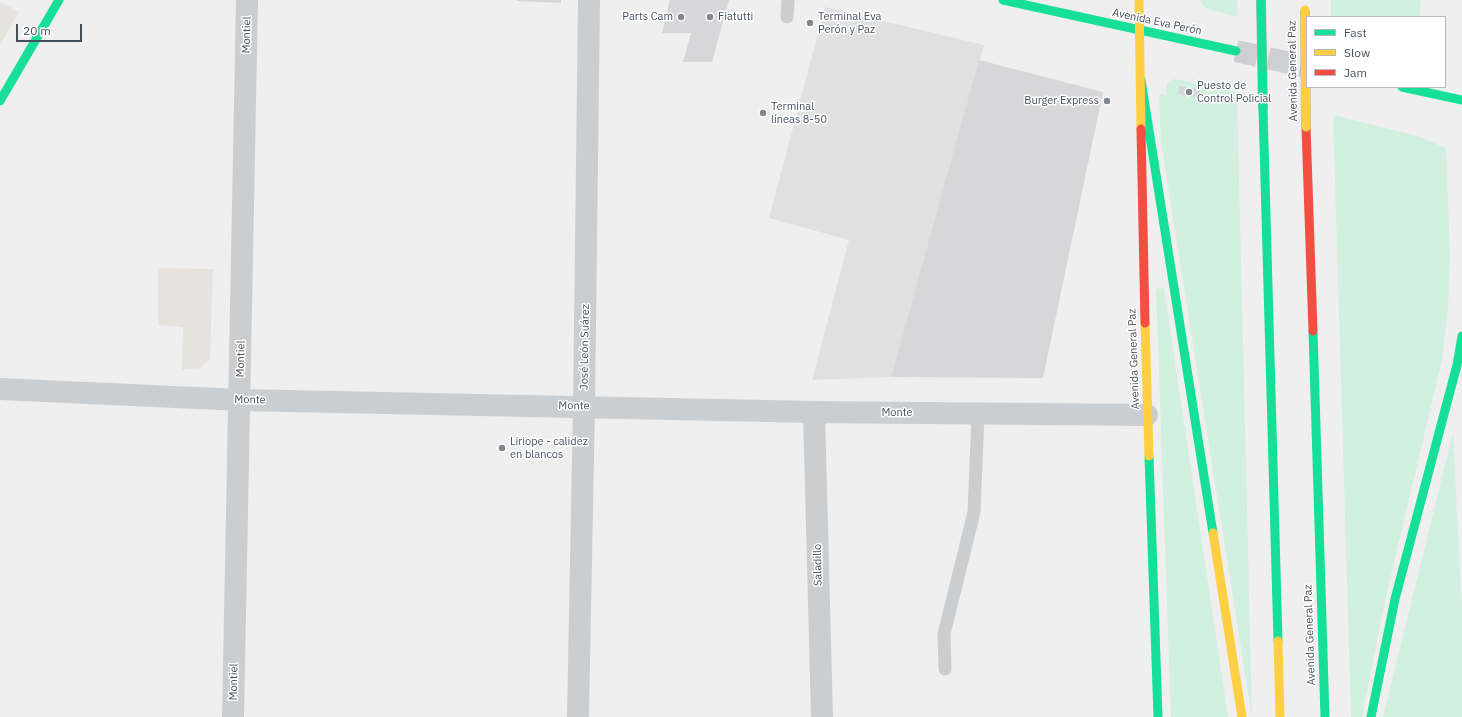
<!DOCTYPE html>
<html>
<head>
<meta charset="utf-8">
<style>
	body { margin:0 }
	#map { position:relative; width:1462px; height:717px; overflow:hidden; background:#f0efef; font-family:"IBM Plex Sans",sans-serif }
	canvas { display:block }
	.legend { position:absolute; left:1306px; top:16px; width:140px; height:72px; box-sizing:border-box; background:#fff; border:1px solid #b5b9be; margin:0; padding:5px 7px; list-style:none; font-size:12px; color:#45505d }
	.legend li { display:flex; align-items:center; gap:8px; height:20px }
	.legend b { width:20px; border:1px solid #b5b9be }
	.scale { position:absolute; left:16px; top:24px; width:66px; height:18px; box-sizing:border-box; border:2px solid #45505d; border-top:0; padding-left:5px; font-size:12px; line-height:14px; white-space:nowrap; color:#45505d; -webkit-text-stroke:3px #fff; paint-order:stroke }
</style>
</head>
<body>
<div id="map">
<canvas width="1462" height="717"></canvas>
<ul class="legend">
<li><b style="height:5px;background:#16e098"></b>Fast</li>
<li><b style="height:5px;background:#ffcf43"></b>Slow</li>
<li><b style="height:5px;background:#f24e42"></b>Jam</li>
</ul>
<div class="scale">20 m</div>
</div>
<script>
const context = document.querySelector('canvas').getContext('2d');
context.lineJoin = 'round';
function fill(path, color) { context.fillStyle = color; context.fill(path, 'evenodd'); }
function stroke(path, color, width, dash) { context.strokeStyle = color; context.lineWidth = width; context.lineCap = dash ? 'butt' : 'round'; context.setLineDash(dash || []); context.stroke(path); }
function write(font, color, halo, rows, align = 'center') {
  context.font = font + ' "IBM Plex Sans",sans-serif'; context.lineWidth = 3; context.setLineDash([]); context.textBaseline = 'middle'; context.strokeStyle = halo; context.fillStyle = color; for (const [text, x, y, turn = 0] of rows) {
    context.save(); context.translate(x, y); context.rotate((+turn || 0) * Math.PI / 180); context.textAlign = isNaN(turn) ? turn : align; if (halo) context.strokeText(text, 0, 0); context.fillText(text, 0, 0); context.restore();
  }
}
fill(new Path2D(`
	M0,2L19,12L0,45Z
	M158,268L213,269L210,359L200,368L182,370L183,327L158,325Z`), '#e5e3dc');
fill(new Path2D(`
	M825,7L984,45L891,377L812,380L849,240L769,218Z`), '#e1e0e1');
fill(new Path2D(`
	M1201,0H1237L1238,17L1207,9L1202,5Z
	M1331,0H1421L1420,17H1331Z
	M1176,79L1237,92L1252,717L1161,142L1159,94L1166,95C1166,85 1166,80 1176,79Z
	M1333,115L1417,136L1446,148L1450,255L1448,308L1442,360L1384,605L1362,717H1351Z
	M1164,288L1228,717H1171L1156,289Z
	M1453,432L1462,610V717H1383Z`), '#d2f0df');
fill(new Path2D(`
	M517,0H561V3L517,1Z
	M670,0H729L712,62H683L691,33H662Z
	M979,60L1103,92L1043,378L891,377Z
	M1179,86L1200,89L1198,98L1178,94Z`), '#d7d7d9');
stroke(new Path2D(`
	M1236,51L1307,67`), '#cecfd2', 22, [22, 11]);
stroke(new Path2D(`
	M787,17L788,0
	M945,669L944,634L974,512L978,414`), '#cbced0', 13);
stroke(new Path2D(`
	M0,389L240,400L814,412L1147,415
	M814,412L822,717
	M233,717L247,0
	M578,717L584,406L589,0`), '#cbced0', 22);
stroke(new Path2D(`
	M1003,0L1236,51
	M1141,80L1213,533
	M1402,87L1462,100
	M0,101L59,0
	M1263,109L1278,641
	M1313,331L1325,717
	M1149,456L1158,717
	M1371,717L1395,599L1457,365L1462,336`), '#16e098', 9);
stroke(new Path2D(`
	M1139,0L1141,129
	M1145,323L1149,456
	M1213,533L1242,717
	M1278,641L1280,717`), '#ffcf43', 9);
stroke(new Path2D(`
	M1306,127L1313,331
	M1141,129L1145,323`), '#f24e42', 9);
const fastBridge = new Path2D(`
	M1261,0L1263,109`);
const slowBridge = new Path2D(`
	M1305,10L1306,127`);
stroke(fastBridge, '#b4b8bf', 10, []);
stroke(slowBridge, '#b4b8bf', 10, []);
stroke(fastBridge, '#16e098', 9);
stroke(slowBridge, '#ffcf43', 9);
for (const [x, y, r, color] of [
	[681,17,4,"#818890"],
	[710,17,4,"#818890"],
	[810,23,4,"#818890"],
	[1189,92,4,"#818890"],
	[1107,101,4,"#818890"],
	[763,113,4,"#818890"],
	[502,448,4,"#818890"]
]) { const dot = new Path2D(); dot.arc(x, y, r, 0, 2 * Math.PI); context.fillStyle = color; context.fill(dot); stroke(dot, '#fff', 1.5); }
write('11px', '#45505d', '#fff', [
	["Parts Cam",673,17,"right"],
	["Fiatutti",718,17],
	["Terminal Eva",818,17],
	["Perón y Paz",818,30],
	["Puesto de",1197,86],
	["Control Policial",1197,99],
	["Burger Express",1099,101,"right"],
	["Terminal",771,107],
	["líneas 8-50",771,120],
	["Liriope - calidez",510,442],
	["en blancos",510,455]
], 'left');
write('11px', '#45505d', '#fff', [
	["Avenida Eva Perón",1157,22,12],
	["Montiel",247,35,-89],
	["Avenida General Paz",1293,71,-91],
	["José León Suárez",585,347,-89],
	["Montiel",241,359,-89],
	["Avenida General Paz",1134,359,-92],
	["Monte",250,400,1],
	["Monte",574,406,1],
	["Monte",897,413],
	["Saladillo",818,565,-91],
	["Avenida General Paz",1310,635,-92],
	["Montiel",234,682,-89]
]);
</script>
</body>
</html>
